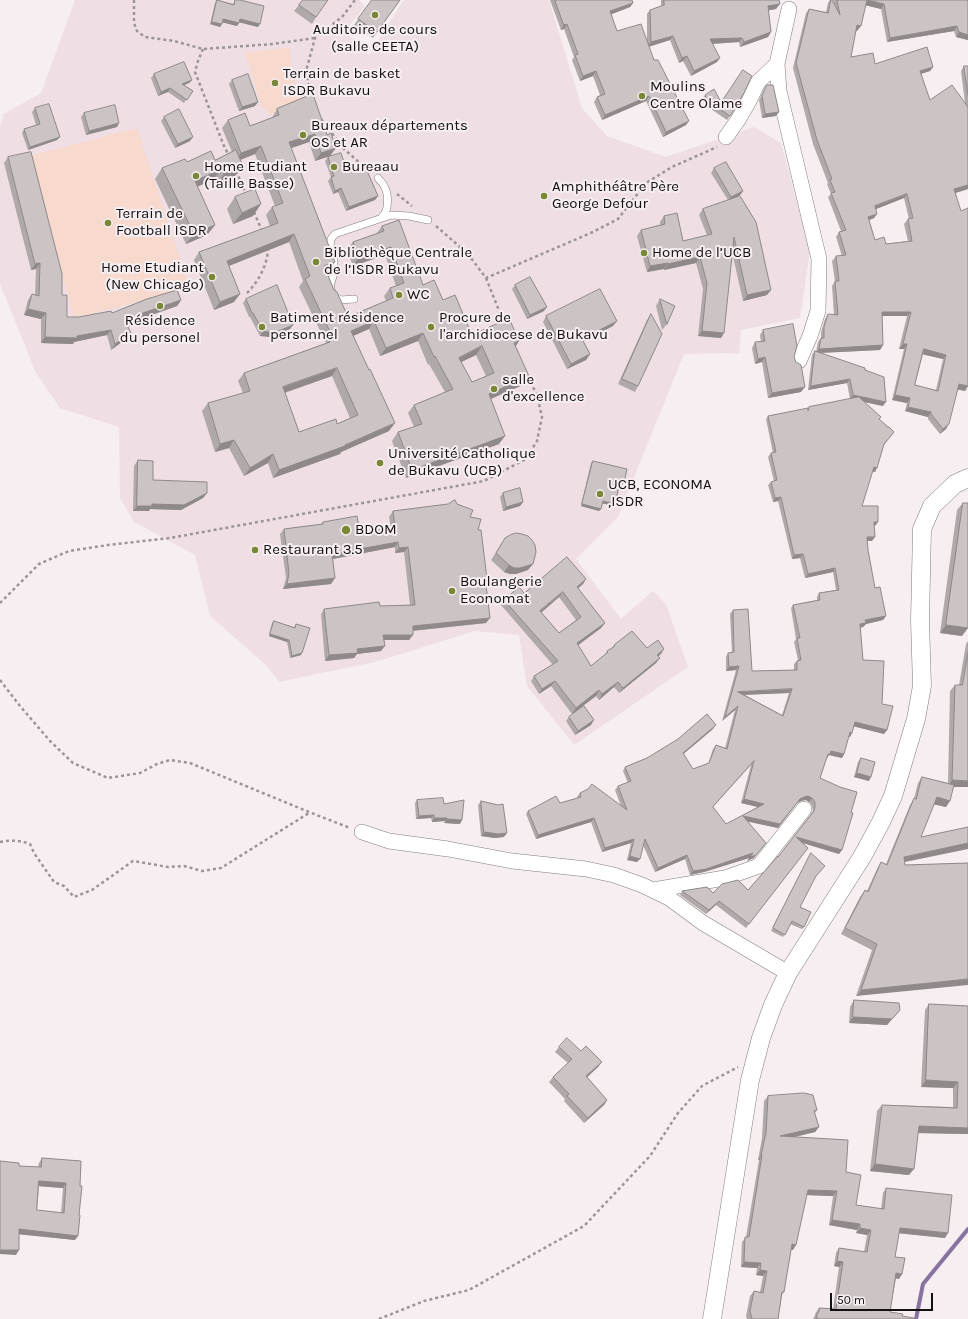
<!DOCTYPE html>
<html>
<head>
<meta charset="utf-8">
<style>
	body { margin:0 }
	#map { position:relative; width:968px; height:1319px; overflow:hidden; background:#f6eef1; font-family:Karla,sans-serif }
	canvas { display:block }
	.scale { position:absolute; left:830px; top:1293px; width:103px; height:18px; box-sizing:border-box; border:2px solid #121011; border-top:0; padding-left:5px; font-size:12px; line-height:14px; white-space:nowrap; color:#121011; -webkit-text-stroke:3px #f6eef1; paint-order:stroke }
</style>
</head>
<body>
<div id="map">
<canvas width="968" height="1319"></canvas>
<div class="scale">50 m</div>
</div>
<script>
const context = document.querySelector('canvas').getContext('2d');
context.lineJoin = 'round';
function fill(path, color) { context.fillStyle = color; context.fill(path, 'evenodd'); }
function stroke(path, color, width, dash) { context.strokeStyle = color; context.lineWidth = width; context.lineCap = dash ? 'butt' : 'round'; context.setLineDash(dash || []); context.stroke(path); }
function write(font, color, halo, rows, align = 'center') {
  context.font = font + ' Karla,sans-serif'; context.lineWidth = 4; context.setLineDash([]); context.textBaseline = 'middle'; context.strokeStyle = halo; context.fillStyle = color; for (const [text, x, y, turn = 0] of rows) {
    context.save(); context.translate(x, y); context.rotate((+turn || 0) * Math.PI / 180); context.textAlign = isNaN(turn) ? turn : align; if (halo) context.strokeText(text, 0, 0); context.fillText(text, 0, 0); context.restore();
  }
}
fill(new Path2D(`
	M75,0H359L365,6L345,31L369,55L403,1L405,0H549L582,108L607,136L666,157L754,127L781,143L810,251L800,318L741,330L739,354L729,353L684,354L618,517L576,559L621,619L653,591L666,604L688,667L574,745L527,686L519,635L475,631L375,662L279,682L266,665L210,616L195,555L134,522L120,498L119,427L60,408L36,373L0,284V127L4,114L41,93Z`), '#efdfe4');
fill(new Path2D(`
	M290,47L291,65L302,100L270,115L265,108H262L245,53Z
	M137,128L190,289L74,318L29,156Z`), '#f7d9cd');
stroke(new Path2D(`
	M916,1319L923,1284L968,1229`), '#8772a0', 4);
const service = new Path2D(`
	M378,178C380,181 383,183 384,186C389,194 389,211 382,217
	M354,299L341,300L333,296L330,286L334,273V265L333,254L330,246L331,239L335,234L391,215L409,216L428,220`);
const minor = new Path2D(`
	M789,9L777,64L779,91L819,259L818,311L810,336L799,361
	M726,137L738,120L749,101L758,82L777,64
	M362,832L389,841L448,849L512,861L586,869L614,875L642,885L669,898L703,923L788,973
	M653,890L725,878L759,866L804,809`);
const tertiary = new Path2D(`
	M712,1319L750,1080L761,1038L773,1005L788,973L862,857L881,822L893,796L916,719L922,686L920,621L922,529L932,506L955,484L968,478`);
stroke(service, '#837c7e', 8);
stroke(minor, '#837c7e', 16);
stroke(tertiary, '#837c7e', 19);
stroke(new Path2D(`
	M134,0V23L137,31L145,37L174,41L203,49L273,44L315,38
	M203,49L198,61L195,72L224,146L229,156
	M311,98L306,71L315,38L342,17L355,0
	M321,119L344,149L370,172
	M236,171L246,194
	M397,194L412,206
	M254,212L262,231
	M436,226L468,254L486,278L593,232L618,219L646,183L672,167L717,147
	M486,278L504,323
	M247,293C259,281 268,264 268,247
	M0,603L39,564L69,551L108,545L170,538L484,481L526,459L537,441L542,417L537,395L527,375
	M0,680L20,706L50,741L73,763L108,778L140,773L157,764L170,760L190,763L309,812L350,828
	M0,842C11,840 19,840 30,844L34,853L54,882L64,886L74,897L92,890L133,861L168,867L184,866L202,871L221,868L309,813
	M379,1319L424,1301L469,1290L584,1226L650,1156L678,1113L702,1086L738,1067`), '#9b9598', 2.5, [3, 3]);
stroke(service, '#fff', 7);
stroke(minor, '#fff', 15);
stroke(tertiary, '#fff', 18);
fill(new Path2D(`
	M217,0L233,4L235,0H240L258,27L239,22L237,26L222,22L220,27L210,24L215,3Z
	M303,0L316,17L312,24L294,11Z
	M372,0H400L373,38L354,25Z
	M550,0H632L633,3L630,7L611,14L617,31L647,42V14L650,10L661,6V0H779L776,9L768,10L771,32L768,37L740,47L739,42L713,44L717,62L691,76L683,61L679,63L670,40L649,47L654,60L686,125L663,137L646,101L602,120L594,102L597,97L600,95L593,76L580,81L572,60L574,57L564,29L561,30Z
	M830,0H832L834,4L833,0H968V40L956,37L954,31L887,42L881,9L866,5L857,31L856,30L851,57L875,64L933,67L930,71L921,74L930,100L965,103L961,71L964,66H968V189L956,193L968,386L965,391L957,389L946,429L940,434L928,419V417L905,411L907,403L892,400L904,349H899L907,316H882L883,345L880,350L821,353L865,370L883,406L864,402L887,427L894,432L884,445L875,472L872,471L862,506L875,526H874L872,541H867L868,550L875,588L886,616L883,620L866,624L863,627L860,628L863,660L882,704L887,730L884,734L854,726L852,733L850,737L849,736L844,754L842,758L829,755L827,758L820,778L851,813L842,850L839,854L803,843L808,848L746,928L716,905L706,914L680,895L682,891L713,893L748,890L778,857L811,814L813,811L812,806L809,802L806,800L801,801L797,803L778,828L747,821L754,858L747,861L749,858L704,872L690,875L685,859L655,872L643,845L637,862L627,860L631,843L602,852L591,822L536,839L526,814L528,811L560,803L577,798V797L580,793L621,806L615,790L618,786L628,783L623,771L625,767L647,758L713,729L683,754L693,769L708,764L713,749L716,745L725,748L735,710L722,721L736,670L726,671V657L728,653H732L730,614L733,610L752,671L794,670V664L798,660L794,642L796,639L791,608L793,605L817,600V597L819,593L836,590L833,572L805,578L800,558L792,559L778,501L773,502L768,485L771,482L774,481L768,457L771,453H773L766,419L768,416L808,409L809,407L850,399L847,383L808,390L812,355L815,351L816,352L818,342L821,338V332L825,319L828,314L834,315L832,286L835,281L832,261L836,256H842L836,237L839,232L841,231L828,197L831,194L827,184L828,183L813,144L793,68L806,13L809,9L826,12L828,3ZM904,198L909,219H908L904,224L908,241L886,244L875,240L869,220L874,218L876,209ZM923,354L943,359L936,390L915,385ZM789,693L782,715L745,695ZM751,765L741,803L758,807L726,824L713,807Z
	M154,74L192,80L189,83L184,85L193,91L184,103L168,92L158,96L151,78Z
	M232,80L258,102L255,106L239,111L229,84Z
	M767,85L776,116L762,118L759,100L764,90Z
	M313,94L330,156L315,161L309,142L291,148L335,262L329,270L326,271L334,290L348,317L386,301L384,296L390,288L396,286L385,255L353,266L347,250L353,242L376,234L382,226L423,285L443,300L472,335L519,341L515,346L523,385L491,399L499,444L406,478L392,441L398,432L414,427L408,413L414,405L445,392L429,364L428,365L418,341L380,356L369,329L353,336L389,431L341,452L340,454L273,478L268,463L244,476L229,448L215,452L202,411L208,403L243,393L238,381L244,373L326,343L299,287L303,281L289,242L229,266L234,302L214,310L194,260L199,252L270,226L266,215L272,207L275,206L255,154L240,160L235,176L217,185L214,179L197,187L215,225L207,235L186,244L155,179L162,168L187,162L215,160L232,152L222,128L228,120L250,126L272,118L277,109ZM476,355L486,376L472,382L461,362ZM332,376L350,418L337,424L299,432L285,393Z
	M705,95L721,102L730,116L727,120L705,105L702,99Z
	M35,108L57,140L28,150L22,133L24,129L36,125L32,112Z
	M84,113L117,127L86,135L81,117Z
	M164,117L190,141L175,148L161,121Z
	M8,157L62,295L67,317H79L112,313L181,300L177,306L137,320L134,324L128,327L131,333L126,339L111,350L107,335L74,342L73,344L41,343V319L24,315L28,300L32,294L35,295L36,269L31,270L4,163Z
	M328,157L378,196L375,200L346,211L338,192L333,194L328,181L331,177L325,161Z
	M714,168L743,191L740,195L736,197L767,295L743,301L732,252L721,338L698,336L703,289L696,263L664,270V269L647,272L637,236L641,230L660,225V222L664,216L683,241L707,235L699,215L703,209L728,200L711,173Z
	M235,197L253,216L233,224L227,209Z
	M515,285L544,311L527,319L512,289Z
	M246,299L290,329L271,337L260,336L250,317H249L243,303Z
	M660,299L667,324L662,330L656,306Z
	M651,314L638,386L635,392L618,384L647,320Z
	M546,316L613,326L583,341L590,354L586,360L567,369L543,322Z
	M763,330L794,357L801,392L768,398L762,362L755,364L752,348L755,342H761L760,335Z
	M138,460L153,480L207,493L203,498L181,510L150,509L149,511H133L134,466Z
	M593,461L624,483L622,485H620L614,506L602,503L601,509L599,511L581,506L591,463Z
	M503,493L523,502L520,506L503,511L500,497Z
	M963,503L962,636L940,633L957,510Z
	M457,504L470,517L478,530L487,579L486,581V623L413,631L409,640H384L381,651L357,654L354,658L325,661L321,614L324,609L380,606L410,605L404,552L395,553V547L332,559L335,578L331,584L283,589L286,578L280,534L284,529L321,524L323,522L360,533L391,528L389,517L393,511Z
	M505,538L528,570L516,574H510L504,572L491,560Z
	M586,579L583,584L578,588L605,623L601,628L578,645L591,666L605,655L607,651L612,648L614,645L647,648L661,654L658,656L660,658L656,663L619,693L614,687L599,700L596,696L572,714L551,686L539,694L531,681L534,676L553,665L501,605L504,600L524,593ZM559,597L576,620L559,633L541,613Z
	M274,621L294,627L296,624L301,655L290,658L287,642L269,636L272,623Z
	M968,641V787H953L946,807L934,804L905,862V865L968,863L856,996L872,950L841,934L860,897L865,890L867,891L877,869L881,862L886,864L910,805L914,799L918,783L922,777L948,783L950,691L955,685H959L966,644Z
	M569,717L591,725L575,735L566,721Z
	M861,758L869,781L854,777L858,762Z
	M417,800L444,804L460,824L444,823L445,821L432,822L431,818L416,819L415,803Z
	M481,801L504,837L495,838L481,836L478,805Z
	M811,853L825,866L815,877L800,907L804,927L802,929L790,924L783,937L771,931Z
	M854,1000L900,1010L887,1025L849,1023L850,1007Z
	M929,1004L968,1006V1134L918,1133L909,1175L870,1171L877,1111L882,1105L953,1107V1088L921,1087L925,1010Z
	M559,1047L581,1051L602,1062L598,1067L587,1077L607,1100L604,1105L584,1123L564,1101L565,1099L549,1082L553,1077L568,1063L555,1052Z
	M768,1096L817,1110L815,1113L819,1127L815,1132L795,1137L846,1172L856,1205L881,1209L883,1193L886,1188L945,1238L899,1233L895,1257L902,1274L899,1279L896,1278L890,1312L902,1316L914,1319H813L815,1315V1314L819,1308L833,1309L839,1267L834,1266L836,1253L839,1248L864,1252L867,1235L856,1233L857,1230L829,1225L833,1196L806,1195L793,1250H791L784,1292L782,1295L778,1319H747L746,1316L750,1296L754,1291L760,1292L763,1276L756,1275L757,1268L741,1267L742,1242L746,1237L759,1160H758L762,1138L764,1101Z
	M42,1158L81,1161L75,1240L19,1234L16,1255L19,1166L38,1167L39,1163ZM39,1186L63,1188L61,1213L37,1210Z`), '#afa9a9');
fill(new Path2D(`
	M867,0L884,4L881,9L864,5Z
	M633,3L630,7L607,16L610,11Z
	M780,4L776,9L765,11L768,6Z
	M223,19L239,23L237,26L221,22Z
	M240,19L260,24L258,27L238,22Z
	M212,22L222,24L220,27L210,24Z
	M567,24L564,29L561,30L564,25Z
	M857,25L861,26L857,31L853,30Z
	M957,26L954,31L887,42L890,38Z
	M771,32L768,37L740,47L744,42Z
	M959,32L968,35V40L956,37Z
	M673,36L670,40L647,47L651,42Z
	M742,38L739,42L707,44L710,39Z
	M687,56L683,61L679,63L682,58Z
	M720,58L717,62L691,76L694,71Z
	M933,67L930,71L917,75L920,71Z
	M596,71L593,76L580,81L583,76Z
	M192,80L189,83L179,87L182,84Z
	M170,88L168,92L158,96L161,92Z
	M649,96L646,101L602,120L605,115Z
	M258,102L255,106L239,111L242,107Z
	M779,112L776,116L762,118L765,114Z
	M689,121L686,125L663,137L666,132Z
	M119,123L117,127L86,135L89,131Z
	M315,134L309,142L283,151L289,142Z
	M60,137L57,140L28,150L30,147Z
	M193,137L190,141L175,148L178,144Z
	M261,146L255,154L235,162L241,153Z
	M336,148L330,156L315,161L321,153Z
	M243,166L235,176L217,185L224,174Z
	M221,169L214,179L188,191L195,181Z
	M968,185V189L951,194L954,189Z
	M341,188L338,192L333,194L335,191Z
	M743,191L740,195L728,202L731,197Z
	M907,194L904,198L871,211L875,206Z
	M378,196L375,200L346,211L349,207Z
	M261,204L253,216L233,224L242,213Z
	M877,214L874,218L865,222L868,217Z
	M215,225L207,235L186,244L194,234Z
	M294,234L289,242L221,269L227,261Z
	M391,247L385,255L353,266L358,258Z
	M700,257L696,263L664,270L668,264Z
	M335,262L329,270L318,274L324,266Z
	M40,263L36,269L31,270L35,264Z
	M668,263L664,269L647,272L650,266Z
	M771,290L767,295L743,301L747,295Z
	M240,294L234,302L214,310L220,302Z
	M181,300L177,306L137,320L134,324L122,329L126,323L137,315Z
	M547,307L544,311L527,319L530,315Z
	M28,309L46,313L41,319L24,315Z
	M882,312H911L907,316H878Z
	M374,321L369,329L346,339L351,331Z
	M617,321L613,326L578,344L582,339Z
	M293,325L290,329L271,337L260,336L263,331Z
	M111,330L107,335L74,342L73,344L41,343L45,337L77,336Z
	M702,331L724,333L721,338L698,336Z
	M131,333L126,339L111,350L115,344Z
	M423,333L418,341L380,356L386,348Z
	M519,341L514,349V343Z
	M903,344H907L904,349H899Z
	M883,345L880,350L816,353L819,349Z
	M482,346L476,355L453,366L459,358Z
	M924,349L946,355L943,359L921,354Z
	M590,354L586,360L567,369L571,364Z
	M765,357L762,362L755,364L758,359Z
	M337,368L332,376L277,395L283,387Z
	M529,376L523,385L483,402L489,394Z
	M850,379L847,383L808,390L811,386Z
	M959,384L968,386L965,391L955,389Z
	M805,387L801,392L768,398L772,393Z
	M853,395L886,402L883,406L850,399Z
	M895,395L910,398L907,403L892,400Z
	M908,407L931,412L928,417L905,411Z
	M395,423L389,431L341,452L340,454L273,478L279,470L345,445Z
	M949,424L946,429L940,434L943,429Z
	M505,436L499,444L406,478L412,470Z
	M234,440L229,448L215,452L220,444Z
	M273,454L268,463L244,476L250,468Z
	M874,467L877,468L875,472L871,471Z
	M207,493L203,498L181,510L150,509L149,511H133L137,506L152,504Z
	M781,497L778,501L773,502L775,498Z
	M603,501L615,504L614,506L601,503Z
	M523,502L520,506L503,511L506,507Z
	M582,504L601,509L599,511L581,506Z
	M874,522H878L875,526H871Z
	M867,537H875L872,541H864Z
	M398,542L395,547L328,560L332,554Z
	M408,547L404,552L395,553L399,548Z
	M803,554L800,558L792,559L794,555Z
	M533,564L528,570L516,574H510L504,572L509,565Z
	M835,568L833,572L805,578L808,574Z
	M335,578L331,584L283,589L287,584Z
	M586,579L583,584L574,592L577,587Z
	M563,592L559,597L537,616L540,611Z
	M886,616L883,620L866,624L863,627L857,628L860,624L865,620Z
	M490,618L486,623L409,631L413,626Z
	M605,623L601,628L573,649L577,643Z
	M946,625L968,628L962,636L940,633Z
	M270,634L289,640L287,642L269,636Z
	M383,635H413L409,640H379Z
	M385,646L381,651L357,654L354,658L325,661L329,655L357,649Z
	M664,649L661,654L654,660L657,655Z
	M302,653L301,655L290,658L292,656Z
	M660,658L656,663L619,693L623,688Z
	M739,666L736,670L726,671L729,667Z
	M555,681L551,686L539,694L542,689Z
	M618,682L614,687L599,700L602,694Z
	M792,689L789,693L736,695L738,692Z
	M599,690L596,696L572,714L576,708Z
	M738,706L735,710L722,721L725,717Z
	M594,720L591,725L575,735L578,731Z
	M855,722L887,730L884,734L852,726Z
	M716,725L713,729L680,757L683,753Z
	M850,732L852,733L850,737L847,736Z
	M831,751L844,754L842,758L829,755L827,758H825Z
	M857,773L871,777L869,781L854,777Z
	M952,780L968,781V787H948Z
	M808,796L812,798L809,802L806,800L801,801L797,803L778,828L740,820L743,816L800,799L804,797Z
	M937,797L950,801L946,807L932,804Z
	M744,799L764,804L762,808L741,803Z
	M434,815L431,818L416,819L419,816Z
	M434,818H447L445,821L432,822Z
	M594,818L591,822L536,839L538,835Z
	M447,819L462,820L460,824L444,823Z
	M484,832L507,833L504,837L495,838L481,836Z
	M796,837L842,850L839,854L793,840Z
	M634,839L631,843L602,852L605,848Z
	M968,843V849L900,863L904,857Z
	M763,846L754,858L747,861L749,858L704,872L690,875L693,871Z
	M687,855L685,859L655,872L658,868Z
	M630,856L640,859L637,862L627,860Z
	M719,901L716,905L706,914L709,910Z
	M968,979V985L856,996L861,990Z
	M900,1010L887,1025L849,1023L853,1017Z
	M602,1062L598,1067L582,1082L586,1076Z
	M926,1080L958,1082L953,1088L921,1087Z
	M607,1100L604,1105L584,1123L588,1118Z
	M919,1126L968,1128V1134L915,1133Z
	M819,1127L815,1132L776,1141L780,1136Z
	M761,1155H762L759,1160H758Z
	M875,1164L914,1169L909,1175L870,1171Z
	M39,1181L66,1183L63,1188L36,1186Z
	M808,1190L837,1191L833,1196L804,1195Z
	M832,1220L860,1224L857,1230L829,1225Z
	M860,1228L871,1230L867,1235L856,1233Z
	M900,1228L948,1233L945,1238L896,1233Z
	M19,1229L78,1236L75,1240L16,1234Z
	M792,1244L796,1245L793,1250L788,1249Z
	M0,1250H19L16,1255L0,1254Z
	M837,1261L843,1262L839,1267L834,1266Z
	M744,1262L761,1263L757,1268L741,1267Z
	M760,1270L767,1271L763,1276L756,1275Z
	M896,1273L902,1274L899,1279L893,1278Z`), '#8f8989');
const building = new Path2D(`
	M217,0L234,5L235,0H240L264,6L260,24L240,19L239,23L223,19L222,24L212,22Z
	M303,0H328L316,17L299,5Z
	M372,0H400L377,32L358,19Z
	M555,0H632L633,3L610,11L617,31L641,24L654,60H658L689,121L666,132L649,96L605,115L597,97L605,94L596,71L583,76L575,55L578,54L567,24L564,25Z
	M664,0H779L780,4L768,6L771,32L744,42L742,38L710,39L720,58L694,71L687,56L682,58L673,36L651,42L650,10L664,5Z
	M831,0H832L840,15L837,0H968V35L959,32L957,26L890,38L884,4L867,0L861,26L857,25L851,57L873,53L875,64L927,47L933,67L920,71L930,100L952,85L968,107V185L954,189L961,211L968,208V386L959,384L949,424L943,429L931,414V412L908,407L910,398L895,395L907,344H903L911,312H882L883,345L819,349L821,338H824V327L828,314L838,315L835,281H839L836,256L846,255L839,232L846,230L831,193L835,192L830,180L832,179L817,140L796,63L809,9L828,13ZM907,194L913,218L908,219L912,241L886,244L884,237L875,240L868,217L877,214L875,206ZM924,349L946,355L938,391L915,385Z
	M184,62L192,80L182,84L193,91L187,100L170,88L161,92L154,74Z
	M964,66H968V95Z
	M743,70L752,76L744,93L730,116L708,101L705,95L714,89L721,102Z
	M248,74L258,102L242,107L232,80Z
	M767,85H773L779,112L765,114L762,96Z
	M313,94L327,135L331,133L336,148L321,153L315,134L289,142L335,262L324,266L334,290L337,292L348,317L393,298L390,288L404,283L391,247L358,258L353,242L384,231L382,226L399,220L423,285L434,280L443,300L455,295L472,335L509,318L519,341L514,343L529,376L489,394L505,436L412,470L398,432L422,424L414,405L453,389L435,356L434,357L423,333L386,348L374,321L351,331L369,370L370,369L395,423L345,445V446L279,470L273,454L250,468L234,440L220,444L208,403L250,391L244,373L330,342L329,340L333,338L305,279L310,276L294,234L227,261L240,294L220,302L199,252L278,223L272,207L283,203L261,146L241,153L228,120L245,113L250,126L279,115L277,109ZM482,346L494,373L472,382L459,358ZM337,368L358,415L337,424L336,419L299,432L283,387Z
	M49,104L60,137L30,147L24,129L40,124L35,108Z
	M115,105L119,123L89,131L84,113Z
	M179,109L193,137L178,144L164,117Z
	M236,150L243,166L224,174L221,169L195,181L215,225L194,234L162,168L185,159L187,162L211,151L215,160Z
	M31,152L62,274V295H67V317H79L111,311L112,313L147,299L177,290L181,300L137,315L138,318L126,323L131,333L115,344L111,330L77,336V338L45,337L46,313L28,309L32,294L39,296L40,263L35,264L8,157Z
	M341,153L347,171L365,166L378,196L349,207L341,188L335,191L331,177L334,176L328,157Z
	M726,162L743,191L731,197L714,168Z
	M255,189L261,204L242,213L235,197Z
	M740,196L756,222L771,290L747,295L734,237L724,333L702,331L707,283L700,257L668,264V263L650,266L641,230L665,224L664,216L677,213L683,241L712,234L703,209Z
	M530,277L547,307L530,315L515,285Z
	M277,285L293,325L274,333L263,331L253,313H252L246,299Z
	M600,289L617,321L582,339L590,354L571,364L546,316Z
	M660,299L675,306L667,324Z
	M651,314L662,334L638,386L622,379Z
	M793,324L797,346L794,357L796,362L801,365L805,387L772,393L765,357L758,359L755,342L765,341L763,330Z
	M815,351L865,368V370L884,377L886,402L853,395L850,379L811,386Z
	M859,397L881,417L879,419L887,426V427H889L894,432L884,444L877,468L874,467L862,506H878V522H874L875,537H867L868,550L875,588L880,587L886,616L865,620L866,623L860,624L863,660L884,661L882,704L893,706L887,730L855,722L852,733L850,732L844,754L831,751L830,754H828L820,778L840,787L857,792L851,813H853L842,850L796,837L808,848L749,924L719,901L709,910L682,891L707,887L713,893L722,884L738,880L748,890L778,856V857L814,811L815,807V802L812,798L808,796L804,797L800,799L780,824L743,816L766,843L756,855L750,857L753,853L706,869L693,871L687,855L658,868L645,839L640,859L630,856L634,839L605,848L594,818L538,835L528,811L556,796L560,803L581,797L580,793L588,789L592,784L627,810L618,786L631,781L625,767L647,758L678,739L707,714L716,725L683,753L693,769L709,763L716,745L727,749L738,706L725,717L739,666L729,667L728,653L734,652L733,610L748,609L752,671L797,670V661L801,660L797,638H800L793,605L820,600L819,593L839,590L835,568L808,574L803,554L794,555L781,497L775,498L771,482L777,480L771,453L776,452L768,416L808,408V411L809,407ZM792,689L783,716L738,692ZM754,761L744,799L764,804L726,824L713,807Z
	M138,460L153,461V480L207,482V493L184,505L152,504V506H137Z
	M593,461L627,469L624,483L620,482L615,504L603,501L601,509L582,504Z
	M520,488L523,502L506,507L503,493Z
	M455,500L457,504L473,510L470,517L481,519L478,530H481L487,579L485,577L490,618L413,626V635H383L385,646L357,649L358,653L329,655L324,609L379,602L380,606L415,605L408,547L399,548L398,542L332,554L335,578L287,584L289,573L284,529L323,524V522L357,516L360,533L395,527L393,511L448,504Z
	M963,503H968V628L946,625Z
	M516,533L522,534L528,536L532,540L535,545L536,552L533,564L520,568H514L509,565L496,553L505,538L510,535Z
	M567,557L586,579L577,587L605,623L577,643L591,666L608,652L607,651L615,646L614,645L632,631L647,648L658,640L664,649L657,655L660,658L623,688L618,682L602,694L599,690L576,708L555,681L542,689L534,676L558,661L504,600L519,587L524,593ZM563,592L581,617L559,633L540,611Z
	M274,621L295,628L296,624L310,628L302,653L292,656L289,640L270,634Z
	M968,653V781L952,780L955,685H962Z
	M584,706L594,720L578,731L569,717Z
	M861,758L875,762L871,777L857,773Z
	M922,777L954,785L950,801L937,797L921,837L968,827V843L904,857L905,865L968,863V979L861,990L877,944L845,928L865,890L868,892L881,862L887,865L914,798L916,799Z
	M443,798L444,804L464,800L462,820L447,819V818H434V815L419,816L417,800Z
	M481,801L498,805L503,804L507,833L498,834L484,832Z
	M811,853L825,866L816,876L800,907L811,912L804,927L792,921L785,935L773,928Z
	M854,1000L899,1003L900,1010L892,1019L853,1017Z
	M929,1004L968,1006V1128L919,1126L914,1169L875,1164L882,1105L957,1108L958,1082L926,1080Z
	M567,1038L581,1051L586,1046L602,1062L586,1076L607,1100L588,1118L567,1096L569,1094L553,1077L572,1059L559,1047Z
	M804,1093L813,1095L817,1110L814,1111L819,1127L780,1136L848,1140L846,1172L861,1175L856,1205L884,1209L886,1188L952,1195L948,1233L900,1228L895,1257L905,1258L902,1274L896,1273L890,1312L903,1314L902,1316L914,1318V1319H817V1313L819,1312V1308L836,1309L843,1262L837,1261L839,1248L867,1252L871,1230L860,1228V1224L832,1220L837,1191L808,1190L796,1245L792,1244L784,1292H782L778,1319H752L750,1311L754,1291L763,1293L767,1271L760,1270L761,1263L744,1262L745,1237H749L762,1155H761L766,1133L768,1096Z
	M42,1158L81,1161L80,1186H82L79,1215H80L78,1236L19,1229V1250H0V1161L19,1163V1166L41,1167ZM39,1181L66,1183L64,1213L37,1210Z`);
fill(building, '#ccc4c4');
stroke(building, '#8f8989', 1);
for (const [x, y, r, color] of [
	[375,15,4,"#798736"],
	[275,83,4,"#798736"],
	[642,96,4,"#798736"],
	[303,135,4,"#798736"],
	[334,167,4,"#798736"],
	[196,176,4,"#798736"],
	[544,196,4,"#798736"],
	[108,223,4,"#798736"],
	[644,253,4,"#798736"],
	[316,262,4,"#798736"],
	[212,277,4,"#798736"],
	[399,295,4,"#798736"],
	[160,306,4,"#798736"],
	[262,327,4,"#798736"],
	[431,327,4,"#798736"],
	[494,389,4,"#798736"],
	[380,463,4,"#798736"],
	[600,494,4,"#798736"],
	[346,530,5,"#798736"],
	[255,550,4,"#798736"],
	[452,591,4,"#798736"]
]) { const dot = new Path2D(); dot.arc(x, y, r, 0, 2 * Math.PI); context.fillStyle = color; context.fill(dot); stroke(dot, '#f6eef1', 1.5); }
write('15px', '#121011', '#f6eef1', [
	["Auditoire de cours",375,30,"center"],
	["(salle CEETA)",375,47,"center"],
	["Terrain de basket",283,74],
	["ISDR Bukavu",283,91],
	["Moulins",650,87],
	["Centre Olame",650,104],
	["Bureaux départements",311,126],
	["OS et AR",311,143],
	["Home Etudiant",204,167],
	["(Taille Basse)",204,184],
	["Bureaau",342,167],
	["Amphithéâtre Père",552,187],
	["George Defour",552,204],
	["Terrain de",116,214],
	["Football ISDR",116,231],
	["Bibliothèque Centrale",324,253],
	["de l’ISDR Bukavu",324,270],
	["Home de l’UCB",652,253],
	["Home Etudiant",204,268,"right"],
	["(New Chicago)",204,285,"right"],
	["WC",407,295],
	["Batiment résidence",270,318],
	["personnel",270,335],
	["Procure de",439,318],
	["l'archidiocese de Bukavu",439,335],
	["Résidence",160,321,"center"],
	["du personel",160,338,"center"],
	["salle",502,380],
	["d'excellence",502,397],
	["Université Catholique",388,454],
	["de Bukavu (UCB)",388,471],
	["UCB, ECONOMA",608,485],
	[",ISDR",608,502],
	["BDOM",355,530],
	["Restaurant 3.5",263,550],
	["Boulangerie",460,582],
	["Economat",460,599]
], 'left');
</script>
</body>
</html>
